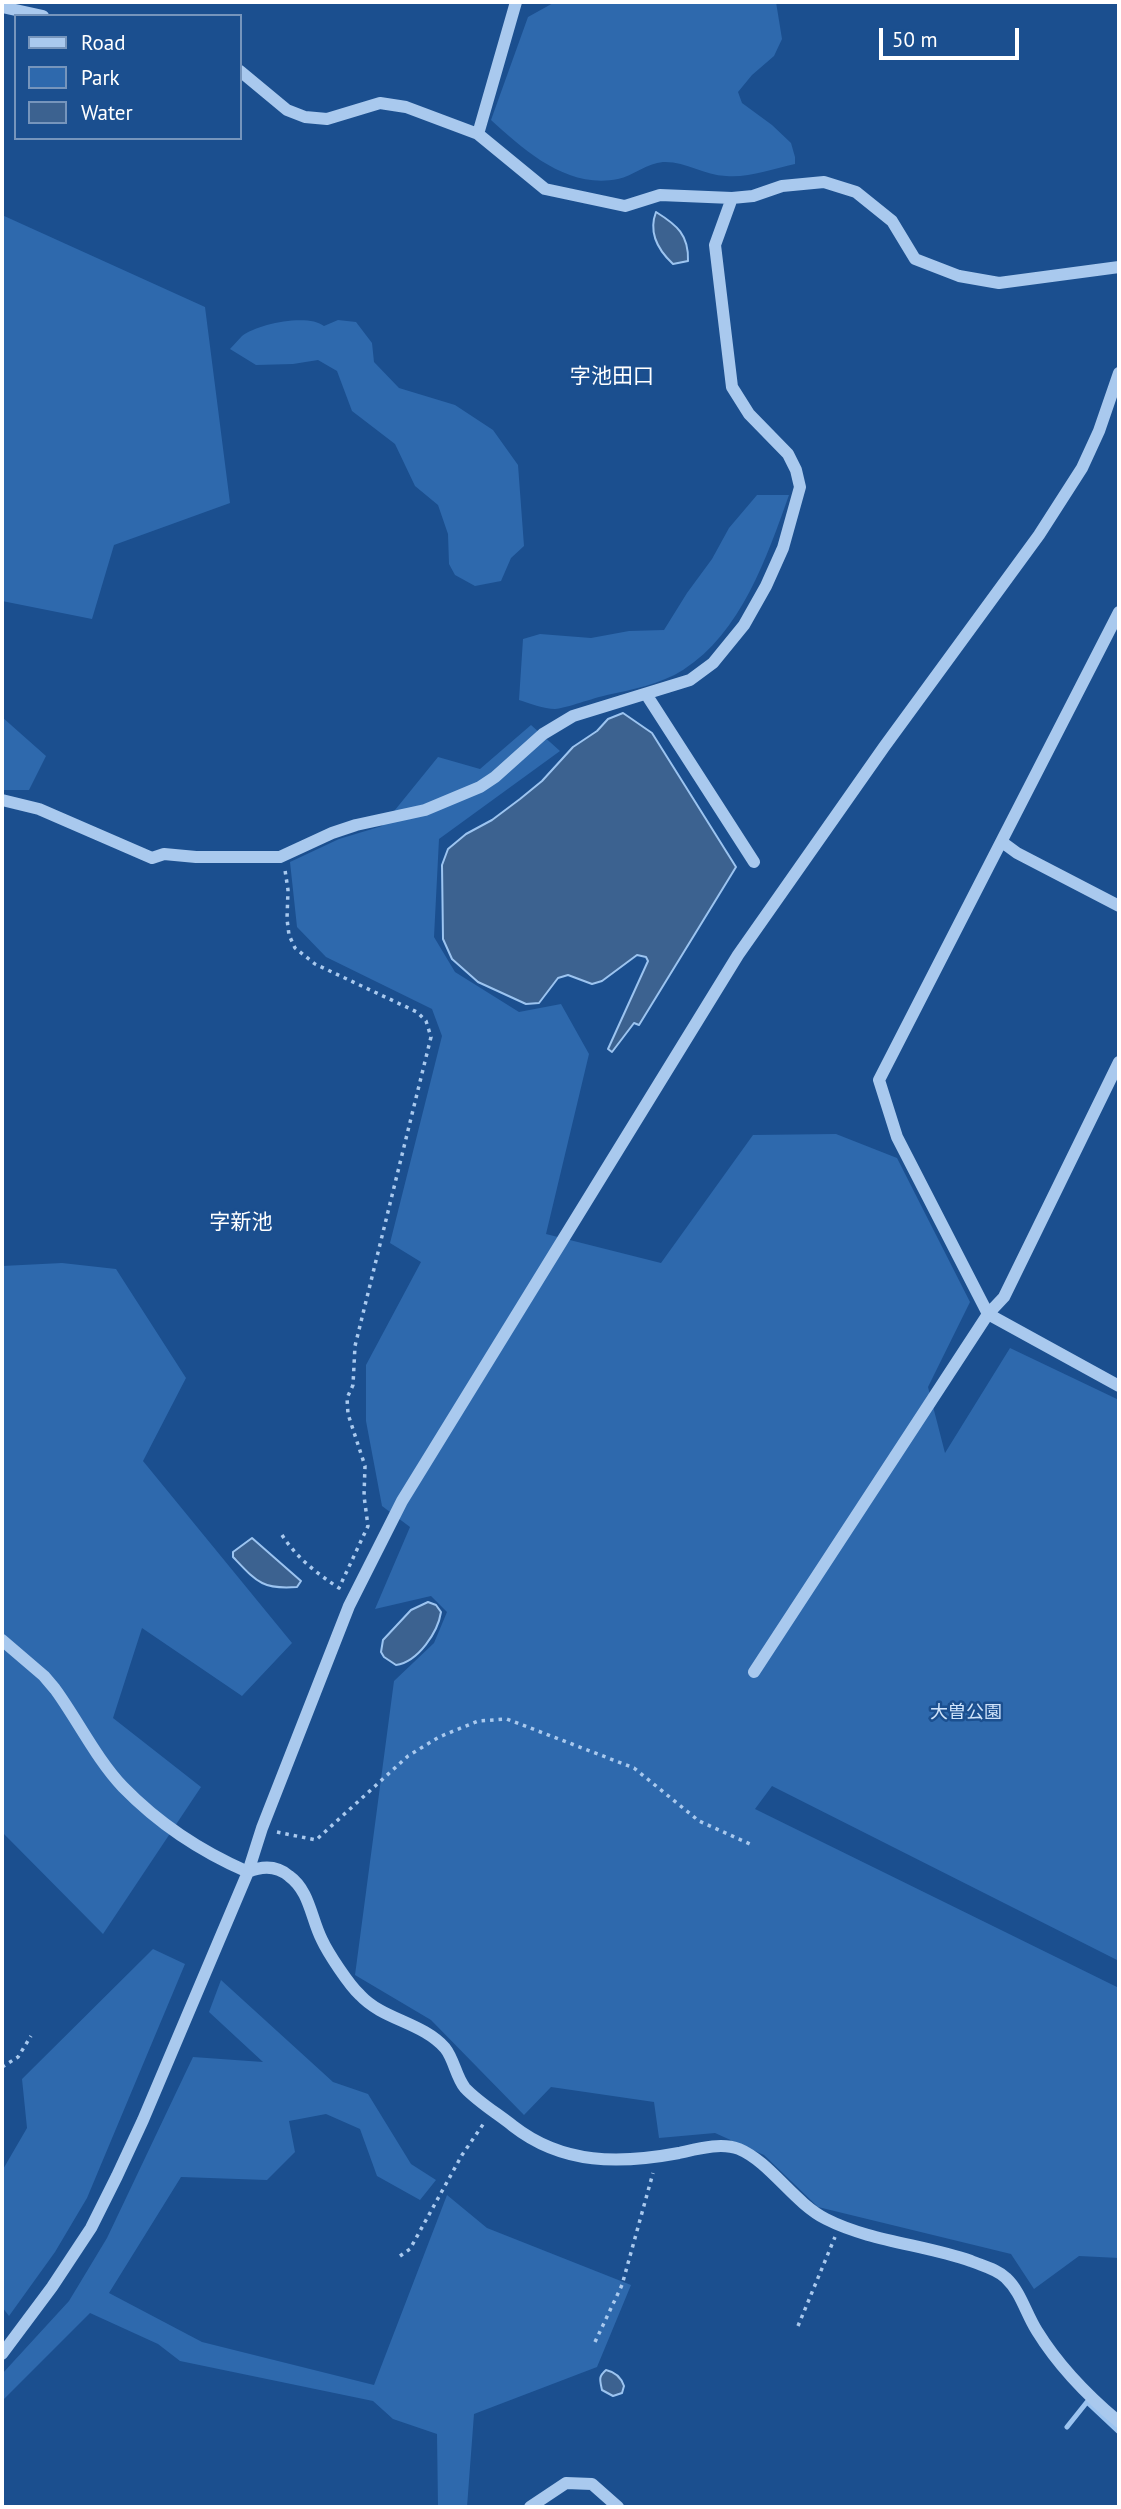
<!DOCTYPE html>
<html>
<head>
<meta charset="utf-8">
<style>
	body { margin:0 }
	#map { position:relative; width:1121px; height:2509px; overflow:hidden; background:#1b4f8f; font-family:"PT Sans",sans-serif }
	canvas { display:block }
	.frame { position:absolute; inset:0; border:4px solid #fff; pointer-events:none }
	.legend { position:absolute; left:14px; top:14px; width:228px; height:126px; box-sizing:border-box; background:#1b4f8f; border:2px solid #7695bc; margin:0; padding:9px 12px; list-style:none; font-size:21px; color:#fff }
	.legend li { display:flex; align-items:center; gap:14px; height:35px }
	.legend b { width:35px; border:2px solid #7695bc }
	.scale { position:absolute; left:879px; top:28px; width:140px; height:32px; box-sizing:border-box; border:4px solid #fff; border-top:0; padding-left:9px; font-size:21px; line-height:24px; white-space:nowrap; color:#fff; -webkit-text-stroke:5px #1b4f8f; paint-order:stroke }
</style>
</head>
<body>
<div id="map">
<canvas width="1121" height="2509"></canvas>
<div class="frame"></div>
<ul class="legend">
<li><b style="height:9px;background:#a9c9ee"></b>Road</li>
<li><b style="height:19px;background:#2e69ad"></b>Park</li>
<li><b style="height:19px;background:#3c6290"></b>Water</li>
</ul>
<div class="scale">50 m</div>
</div>
<script>
const context = document.querySelector('canvas').getContext('2d');
context.lineJoin = 'round';
function fill(path, color) { context.fillStyle = color; context.fill(path, 'evenodd'); }
function stroke(path, color, width, dash) { context.strokeStyle = color; context.lineWidth = width; context.lineCap = dash ? 'butt' : 'round'; context.setLineDash(dash || []); context.stroke(path); }
function write(font, color, halo, rows, align = 'center') {
  context.font = font + ' "PT Sans","Noto Sans JP",sans-serif'; context.lineWidth = 5; context.setLineDash([]); context.textBaseline = 'middle'; context.strokeStyle = halo; context.fillStyle = color; for (const [text, x, y, turn = 0] of rows) {
    context.save(); context.translate(x, y); context.rotate((+turn || 0) * Math.PI / 180); context.textAlign = isNaN(turn) ? turn : align; if (halo) context.strokeText(text, 0, 0); context.fillText(text, 0, 0); context.restore();
  }
}
fill(new Path2D(`
	M555,2H776L782,39L774,56L752,75L738,92L742,103L772,125L791,143L795,157V164C773,169 748,178 726,176C704,175 685,161 663,162C647,163 633,176 618,179C567,189 525,151 491,120L528,17Z
	M2,215L205,307L230,503L114,545L92,619L2,601Z
	M338,320L356,322L372,343L374,362L399,388L455,405L493,430L518,465L524,546L511,558L501,581L475,586L455,575L449,564L448,534L438,505L415,486L395,444L352,411L337,371L318,360L293,364L256,365L230,349C234,345 238,340 242,336C257,324 308,313 324,326Z
	M757,495H789C767,557 741,633 683,670C661,684 631,690 607,695C593,698 567,708 555,709C544,709 529,703 519,700L523,639L540,634L591,638L629,631L664,630L687,593L712,559L729,528Z
	M2,717L46,756L29,790H2Z
	M531,725L560,751L439,839L434,937L455,972L519,1012L561,1004L589,1054L546,1234L661,1263L753,1135L836,1134L897,1158L970,1302L928,1387L945,1453L1010,1348L1119,1400V1961L772,1786L755,1809L1119,1988V2258L1079,2256L1034,2289L1011,2254L818,2207L764,2155L715,2133L659,2138L654,2102L551,2087L524,2115L431,2020L355,1975L394,1681L434,1643L447,1612L431,1596L375,1609L410,1527L382,1506L366,1421V1365L421,1262L390,1243L442,1036L432,1009L326,957L297,927L290,862L339,839L382,826L438,757L480,769Z
	M62,1263L116,1269L186,1378L143,1461L292,1643L242,1696L142,1628L113,1718L201,1787L103,1934L2,1832V1266Z
	M153,1949L185,1964L87,2198L55,2252L9,2316L2,2307V2171L27,2128L22,2079Z
	M221,1980L333,2082L368,2094L411,2164L436,2180L420,2200L377,2176L360,2129L326,2114L289,2121L295,2152L267,2180L181,2177L109,2293L202,2342L374,2385L447,2195L487,2228L631,2285L597,2367L474,2414L467,2507H438L437,2434L393,2419L373,2401L180,2361L158,2344L90,2313L2,2401V2374L69,2301L107,2238L193,2057L263,2062L209,2012Z`), '#2e69ad');
const water = new Path2D(`
	M656,212C677,225 689,235 688,261L673,264C658,250 648,233 656,212Z
	M623,713L652,733L736,867L639,1025L634,1023L612,1052L608,1049L648,961L646,957L637,955L602,981L592,984L568,975L558,978L539,1003L526,1004L478,982L452,959L443,939L442,865L448,849L466,834L492,820L520,799L542,781L573,747L597,731L608,719Z
	M252,1538L301,1581L297,1587C262,1590 256,1581 233,1557V1552Z
	M428,1602L436,1605L441,1612C438,1632 418,1662 396,1665L384,1657L381,1652L383,1640L411,1610Z
	M606,2370C615,2372 621,2377 624,2386L622,2393L613,2396L602,2390C600,2380 598,2377 606,2370Z`);
fill(water, '#3c6290');
stroke(water, '#9cc4f0', 2);
stroke(new Path2D(`
	M1067,2427L1087,2402L1119,2432`), '#9cc4f0', 5);
stroke(new Path2D(`
	M282,1535C296,1557 316,1573 339,1588L368,1526L364,1496L365,1466L348,1414L347,1398L353,1385L355,1346L431,1037L426,1021L417,1012L315,964L295,948L289,935L287,919L288,890L285,870
	M277,1832L316,1840L408,1756L439,1737L478,1721L507,1719L634,1768L699,1821L750,1844
	M2,2067L18,2057L31,2036
	M400,2256L410,2249L462,2155L484,2123
	M798,2326L835,2237
	M595,2342L622,2285L653,2173`), '#a9c9ee', 3.5, [3.5, 5]);
stroke(new Path2D(`
	M2,7L43,16
	M240,71L287,110L305,117L327,119L380,103L406,107L478,134L545,189L625,206L660,195L732,198L753,196L782,186L824,182L856,192L892,221L915,259L959,276L999,283L1119,267
	M478,134L516,2
	M1119,612L879,1080L897,1137L988,1314L1119,1386
	M646,694L754,862
	M2,800L39,809L152,858L164,854L196,857H280L332,833L356,825L425,810L480,787L495,777L543,734L573,716L690,680L713,663L744,625L766,586L783,548L800,487L796,470L788,454L749,414L732,387L715,245L732,198
	M1002,842L1017,853L1119,906
	M2,1640L44,1676L55,1689C77,1719 97,1760 123,1787C158,1823 202,1852 248,1872C262,1866 276,1865 289,1876C310,1891 311,1919 322,1940C328,1953 349,1985 360,1995C383,2020 422,2022 445,2048C454,2059 456,2077 465,2088C478,2102 498,2114 513,2126C563,2165 620,2164 679,2153C697,2149 721,2142 739,2149C770,2162 794,2203 826,2219C869,2241 925,2245 971,2261C983,2266 997,2269 1006,2278C1021,2292 1026,2314 1037,2331C1058,2365 1089,2397 1119,2422
	M754,1672L988,1314L1004,1297L1119,1062
	M2,2354L52,2287L91,2228L117,2176L143,2120L248,1872L262,1828L349,1606L402,1501L738,955L884,747L1039,535L1082,468L1099,431L1119,373
	M530,2507L566,2483L592,2484L618,2507`), '#a9c9ee', 12);
write('18px', '#cfe3fa', '#1b4f8f', [
	["大曽公園",966,1713]
]);
write('21px', '#fff', '#1b4f8f', [
	["字池田口",612,377],
	["字新池",241,1223]
]);
</script>
</body>
</html>
